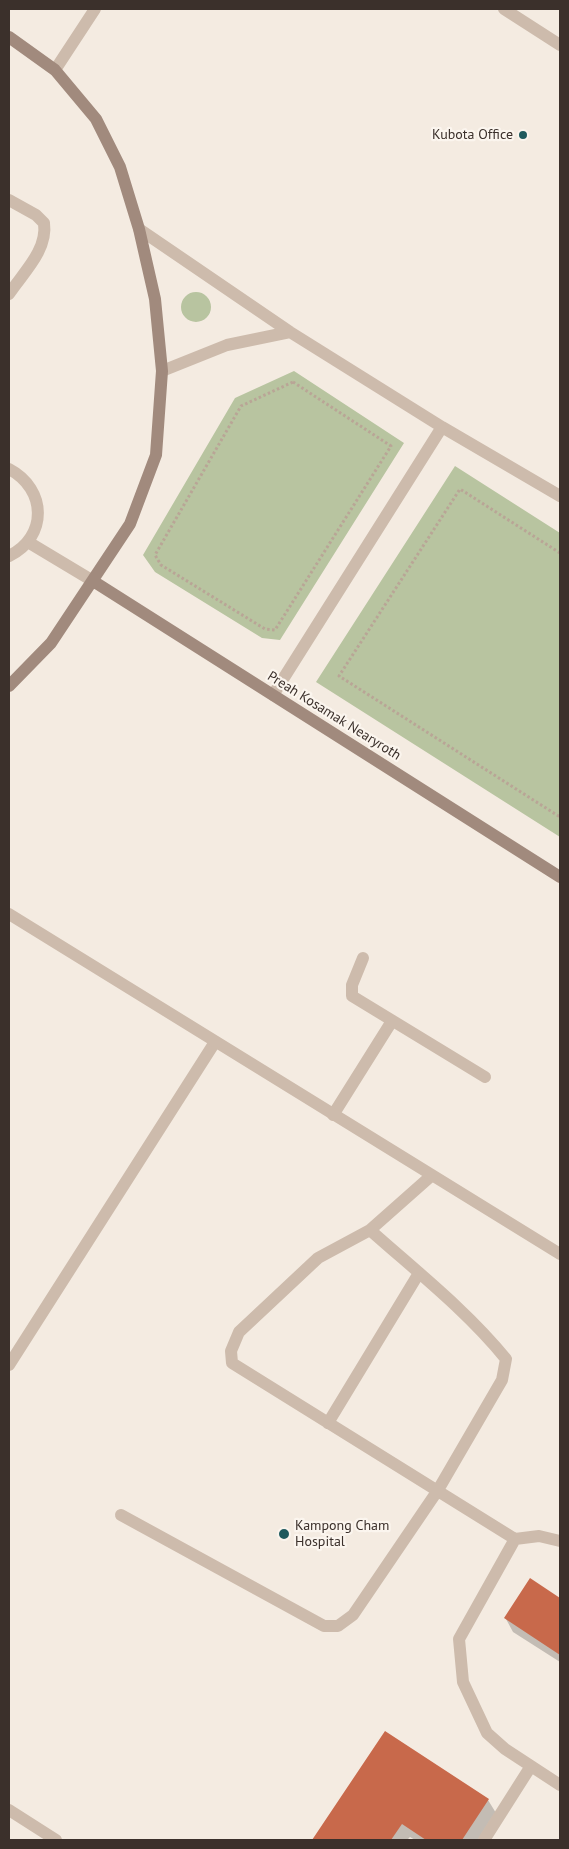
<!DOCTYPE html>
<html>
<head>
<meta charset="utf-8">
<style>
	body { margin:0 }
	#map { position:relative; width:569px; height:1849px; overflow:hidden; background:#f4ebe1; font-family:"PT Sans",sans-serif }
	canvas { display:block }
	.frame { position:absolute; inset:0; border:10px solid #3b302b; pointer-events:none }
</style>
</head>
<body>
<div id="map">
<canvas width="569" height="1849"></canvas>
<div class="frame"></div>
</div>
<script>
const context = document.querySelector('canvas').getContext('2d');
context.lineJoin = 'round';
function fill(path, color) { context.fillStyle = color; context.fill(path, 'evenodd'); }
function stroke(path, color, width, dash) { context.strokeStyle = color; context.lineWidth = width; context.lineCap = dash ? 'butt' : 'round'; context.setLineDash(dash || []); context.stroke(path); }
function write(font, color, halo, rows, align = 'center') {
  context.font = font + ' "PT Sans",sans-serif'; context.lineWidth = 4.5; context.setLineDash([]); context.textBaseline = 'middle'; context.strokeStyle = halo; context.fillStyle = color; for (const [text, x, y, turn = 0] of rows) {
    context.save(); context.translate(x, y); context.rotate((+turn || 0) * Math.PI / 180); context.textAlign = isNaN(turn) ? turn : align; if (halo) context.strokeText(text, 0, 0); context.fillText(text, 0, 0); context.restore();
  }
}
fill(new Path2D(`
	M181 307a15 15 0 1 1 30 0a15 15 0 1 1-30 0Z
	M294,371L404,443L280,640L262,638L155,572L143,555L235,398Z
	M455,466L560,533V837L316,682Z`), '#b8c4a0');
fill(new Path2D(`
	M531,1580L560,1599V1662L513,1632L506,1619Z
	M385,1733L488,1800L496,1813L478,1840H415L410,1837L407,1840H314Z`), '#0003');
fill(new Path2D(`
	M530,1578L560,1598V1655L504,1618Z
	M385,1731L489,1799L462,1840H426L402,1824L391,1840H312Z`), '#c8694b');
stroke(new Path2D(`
	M293,382L391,446L275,630L265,629L161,565L155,555L241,406Z
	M560,553L460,489L339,676L560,817`), '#b9a596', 3, [2.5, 2.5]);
stroke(new Path2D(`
	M9,200L36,215L44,223C48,250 23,273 9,294
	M9,469C47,489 48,537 9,556
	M28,542L93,581
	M363,958L352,985V996L485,1077
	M333,1115L392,1021
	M431,1176L370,1230L318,1258L239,1332L231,1351L232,1363L515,1539
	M9,1365L215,1042
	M328,1423L419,1273
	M121,1515L324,1626H338L353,1615L438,1490L502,1380L506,1359C467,1311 416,1271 370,1230
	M560,1541L539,1536L515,1539L459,1639L463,1682L487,1733L505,1749L560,1785
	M484,1840L531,1766`), '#cdbbac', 12);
stroke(new Path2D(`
	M504,9L560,45
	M55,70L95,9
	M139,229L290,332L442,427L560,496
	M162,371L227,345L290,332
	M273,695L442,427
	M9,914L560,1254
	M9,1810L56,1840`), '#cdbbac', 12);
stroke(new Path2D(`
	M9,37L55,70L96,119L120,167L139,229L155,299L162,371L156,455L130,524L51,643L9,686
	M93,581L560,877`), '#a18a7d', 12);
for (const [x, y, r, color] of [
	[523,135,5,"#1f5a5e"],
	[284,1534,6,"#1f5a5e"]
]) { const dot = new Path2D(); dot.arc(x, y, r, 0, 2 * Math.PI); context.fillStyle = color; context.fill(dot); stroke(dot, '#fbf5ee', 2); }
write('14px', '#3b302b', '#fbf5ee', [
	["Kubota Office",513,135],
	["Kampong Cham",295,1526,"left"],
	["Hospital",295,1542,"left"]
], 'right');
write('14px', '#3b302b', '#fbf5ee', [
	["Preah Kosamak Nearyroth",334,716,32]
]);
</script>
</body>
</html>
